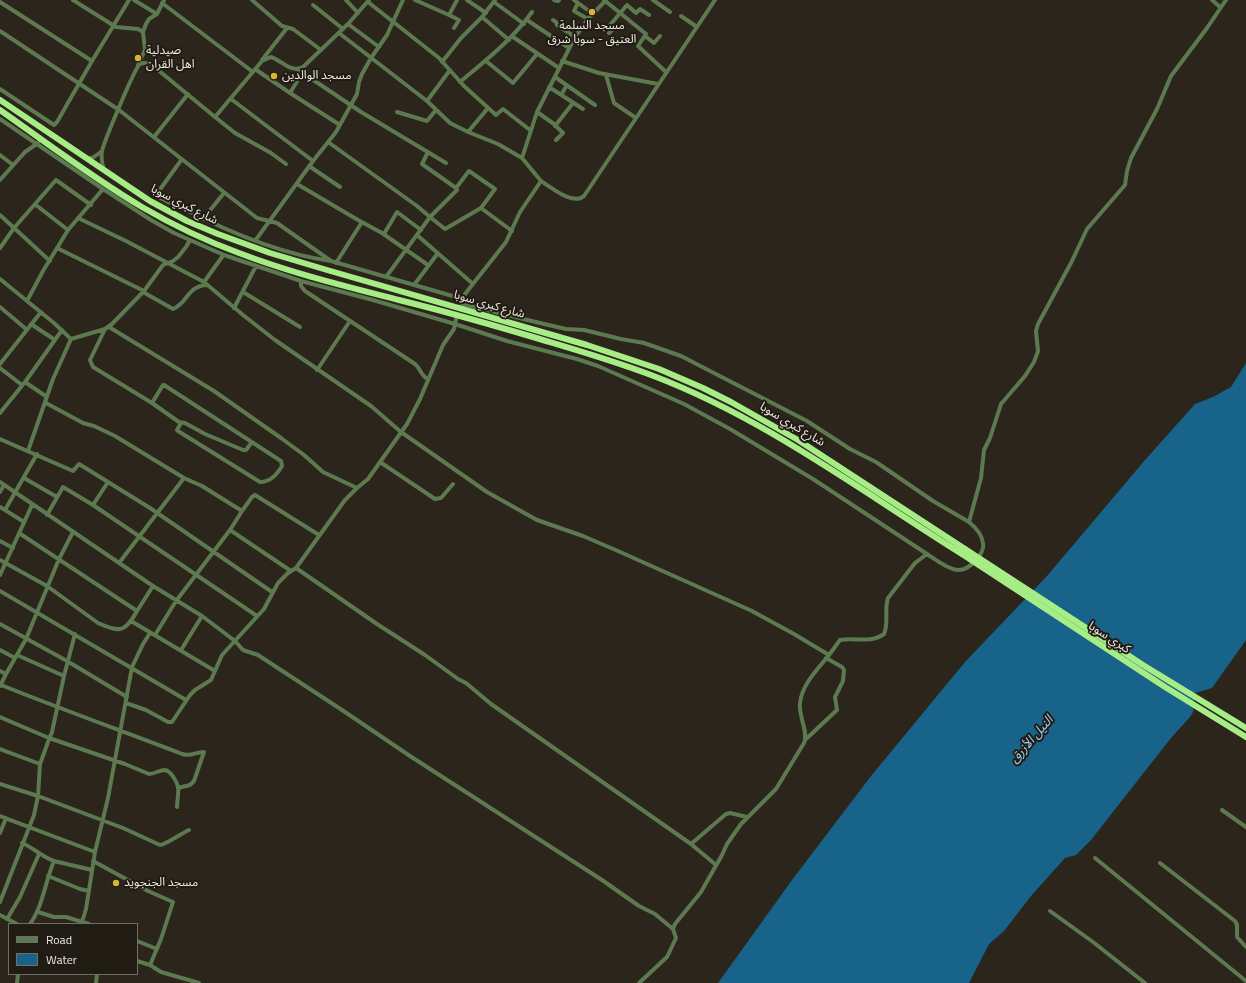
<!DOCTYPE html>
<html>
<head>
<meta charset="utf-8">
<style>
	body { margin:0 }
	#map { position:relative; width:1246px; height:983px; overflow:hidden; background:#2b251c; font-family:"Titillium Web",sans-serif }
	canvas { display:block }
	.legend { position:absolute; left:8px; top:923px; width:130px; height:52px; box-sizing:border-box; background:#211c13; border:1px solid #726e66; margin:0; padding:5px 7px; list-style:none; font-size:12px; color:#ece9e3 }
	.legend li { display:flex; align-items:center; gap:8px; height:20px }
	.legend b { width:20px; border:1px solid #726e66 }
</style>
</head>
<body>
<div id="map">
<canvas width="1246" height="983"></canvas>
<ul class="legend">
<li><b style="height:5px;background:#5c7950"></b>Road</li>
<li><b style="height:11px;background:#186389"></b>Water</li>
</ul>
</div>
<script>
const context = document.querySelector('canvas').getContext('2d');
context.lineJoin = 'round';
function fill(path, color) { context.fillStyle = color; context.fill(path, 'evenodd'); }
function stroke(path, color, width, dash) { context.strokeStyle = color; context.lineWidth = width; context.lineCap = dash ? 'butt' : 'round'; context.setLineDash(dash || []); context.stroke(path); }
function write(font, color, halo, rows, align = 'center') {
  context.font = font + ' "Titillium Web","Noto Sans Arabic",sans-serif'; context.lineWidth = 4; context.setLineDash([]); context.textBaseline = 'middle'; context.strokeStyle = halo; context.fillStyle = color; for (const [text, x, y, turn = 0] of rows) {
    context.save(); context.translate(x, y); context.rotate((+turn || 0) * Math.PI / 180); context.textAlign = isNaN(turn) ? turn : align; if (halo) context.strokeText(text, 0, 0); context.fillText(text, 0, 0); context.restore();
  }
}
fill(new Path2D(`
	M1246,363V640L1212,688L1195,693L1193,712L1190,717L1171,738L1091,840L1076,855L1065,858L1031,896L1004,931L989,944L969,983H718L792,880L871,776L965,662L1047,576L1145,460L1195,404L1213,397L1231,387Z`), '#186389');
stroke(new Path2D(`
	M73,0L116,27L138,29L143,32
	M134,0L157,14
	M252,0L282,26L293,29L321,50
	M346,0L358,13
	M415,0L449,15L459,20L454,28
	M467,0L486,13
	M554,0L558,1L559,0
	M574,0L593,14
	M604,0L646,34L638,46L666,72
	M653,0L670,12
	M1212,0L1220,7
	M0,2L92,61
	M368,2L439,58L464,86L496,115L503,109L530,130
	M494,2L524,24
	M162,3L253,72
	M578,3L574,11L588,19
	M313,5L343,29
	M449,15L457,0
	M681,16L697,27
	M482,17L509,40
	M527,20L569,48
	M553,20L556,22L557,25L575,37
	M348,24L379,47
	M0,31L119,110L257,218L277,223L331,261
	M339,33L427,101L450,123L468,132L498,144L522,158L541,181
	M609,33L613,29L610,25L627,5L636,13L640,9L649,15
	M645,36L654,43L660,36
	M513,37L559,68
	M262,60L287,28
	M486,61L513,83L537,54
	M562,61L599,73L658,84
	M442,62L461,38L482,17L495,0
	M138,65L145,50L143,32L146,24L149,19L157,14L164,0
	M255,69L290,93
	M297,69L361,112L446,163
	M302,73L290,93L340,125
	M606,75L614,103L636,118
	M555,77L595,105
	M460,82C486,60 512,40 532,12
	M549,87L583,109
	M0,89L54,125L57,122L92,61L129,0
	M561,95L567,85
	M231,99L313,161
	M427,101L450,70
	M397,112L427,121L436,110
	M537,112L554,124L563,133L556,140
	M215,117L235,133L271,153L286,164
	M0,119L103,189L151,220L174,233L224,255L301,281L373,300L455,324L507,341L577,359L598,366L684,404L730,429L813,479L927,554
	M555,126L573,103
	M468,132L488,108
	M154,137L188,94
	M328,142L417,206L430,217L457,190L456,188L469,171L495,189L481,208L445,229L430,217L386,277
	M428,152L422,164L456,188
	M0,155L13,165
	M522,158L537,112L575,37L588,19L606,0
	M87,159L94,157L102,151
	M182,159L156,195C164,201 176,206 186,210C231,233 280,254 331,261L463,299
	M309,166L340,187
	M104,170C102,164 101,157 102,151C104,142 135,67 140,64C144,62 148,63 152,65L215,117L262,61L271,57C283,61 290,73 303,67L348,24L369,0
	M0,180L25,152L38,143
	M297,184L358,220L382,233L428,265
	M36,205L68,230
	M481,208L512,231
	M0,215L50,261
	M78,218L126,241L204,282L243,315L275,340L371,406L401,432L487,492L537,520L583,536L618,551L752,611L794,634L829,655C818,669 802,684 800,703C798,715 809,733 804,743L776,789L741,824L727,844L722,855L701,892L675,924L673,929L676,938L667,957L639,983
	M203,219L224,193
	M384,234L397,212L421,230
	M417,235L473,284
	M255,241L313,161L336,132L357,94L359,82L362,74L371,58L387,35L403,0
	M0,248L14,228L56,180L91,205
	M57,248L144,291
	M336,263L362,222
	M0,279L54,323L71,339
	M301,281V286L305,291L415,364C421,369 421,376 428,379
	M204,282L222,257
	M414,285L438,253
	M143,292L173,309C188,303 187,286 207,285
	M243,292L300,327
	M27,301L43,271L68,230L103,189
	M462,304L544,324L566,329L584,330L621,339L644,343L681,356L807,421L850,449L876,462L933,501L969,522
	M461,306L465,294L506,242L520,212L541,181C551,187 573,206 584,196L715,0
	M0,307L26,329
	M234,308L256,266
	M31,324L55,340
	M109,327L214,391L281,438L304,455L323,472L357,488
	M105,329L90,360L93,367L152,403L179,422L185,423L205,434L243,450H246L252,442
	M71,339L105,329L112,324L144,291L163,265L173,261L178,257L186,247L190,240
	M0,364L41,312
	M0,368L22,385
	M317,370L350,321
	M25,382L62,330
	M46,403L83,423L94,426L115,436L184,478L202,486L242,511L252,497L255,495L319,535
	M152,403L163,385H164L281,461L282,466C277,474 271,482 260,482L178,431L177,430L181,423
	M0,413L25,382L47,397
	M0,439L73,471L79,464L150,508L272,592
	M28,451L53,379L71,339
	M380,462L435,499L441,498L453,484
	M24,478L57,497
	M0,482L153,586L202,616L235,641L243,650L258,655L342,710L410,756L602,880L639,906L655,914L673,929
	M0,492L4,485
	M93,505L257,616
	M0,507L24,522
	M5,510L37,454
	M47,515L63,487L93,505L108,482
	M230,530L291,571
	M0,541L13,548
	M0,560L47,586L98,623C121,633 125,632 137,611L19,533
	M119,563L184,478
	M296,568L377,624L425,655L458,679L466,683L491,704L691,844L716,865
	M0,575L32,505
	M0,591L186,700
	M137,611L153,586
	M131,621L215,671
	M0,624L67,661L127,697
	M155,635L176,601L230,530L242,511
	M0,650L15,658
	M181,650L202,616
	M17,655L64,676
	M829,655L840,640C854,637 870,644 884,634C889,623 884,610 888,598L915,563L927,554C936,560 947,569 957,570C969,571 985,554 983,543C982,534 975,527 969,522L981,478L984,450L990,438L1001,404L1025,376L1034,362L1038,351L1036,331L1038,324L1071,263L1087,229L1125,185L1127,171L1131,158L1157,109L1171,76L1207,28L1226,0
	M0,671L6,674
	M1,685C61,709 122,731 182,754C192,757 194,752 204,752L194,781L190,785L178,788
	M0,686L6,674L26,639L59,559L73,532
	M126,703L146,710L168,722H172L190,695L195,690L211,680L222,655L264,609L278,583L288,573L296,568L345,500L357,488L368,479L407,424L420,399L443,345L454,329L457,315
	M0,717L49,738L125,764L149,774C155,774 159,770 165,770C171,771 177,782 178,787C179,793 177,801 177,807
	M805,740L837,710L835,697L843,681L844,670L842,667L826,658
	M0,749L40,764
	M0,784L38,796L123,828L160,845C165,845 182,833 189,830
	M1222,810L1246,827
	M0,816L95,852
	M0,833L6,818
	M22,843C34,848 42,857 54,861
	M691,844L726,814L730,813L747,817
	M1095,858L1246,981
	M93,861L148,891L173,902L161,939L150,965
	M1160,863L1235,921L1237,925V937L1246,947
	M48,876L80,889L89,891
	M0,902L34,815L38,796L40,764L48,742L52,732L64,676L75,634
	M1050,911L1093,942L1145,983
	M38,912L54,917H66L89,924
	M0,915L17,924
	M7,919L20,897L39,854
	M82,922L86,909L95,852L108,798L132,667L143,644L150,633
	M30,924C43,906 45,882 54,861L92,870
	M137,941L157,949
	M137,961L150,965L161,972L199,983
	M17,983L18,974
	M96,983L97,974`), '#5c7950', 4);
stroke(new Path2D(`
	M0,100L150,201L187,221L218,234L270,253L327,270L587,345L659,369L703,388L731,402L798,440L965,549
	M0,110C47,143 93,178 142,207C173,225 206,241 239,253C291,273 345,286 399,300C444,311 489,324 533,337C573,349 612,360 651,375C763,417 861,491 962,554`), '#a6ed85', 6);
stroke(new Path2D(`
	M965,549L1143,665L1246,728
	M962,554L1165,687L1246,737`), '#a6ed85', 6);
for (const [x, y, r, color] of [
	[592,12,4,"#d7b434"],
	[138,58,4,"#d7b434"],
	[274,76,4,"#d7b434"],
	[116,883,4,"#d7b434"]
]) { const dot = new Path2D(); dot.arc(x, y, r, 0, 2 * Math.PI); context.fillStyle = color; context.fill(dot); stroke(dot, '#211c13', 1.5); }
write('12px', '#ece9e3', '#211c13', [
	["مسجد السلمة",592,26,"center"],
	["العتيق - سوبا شرق",592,40,"center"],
	["صيدلية",146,51],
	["اهل القران",146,65],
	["مسجد الوالدين",282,76],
	["مسجد الجنجويد",124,883]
], 'left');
write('12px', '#ece9e3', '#211c13', [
	["شارع كبري سوبا",184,205,27],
	["شارع كبري سوبا",489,305,16],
	["شارع كبري سوبا",792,425,31],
	["كبري سوبا",1109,638,33]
]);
write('italic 13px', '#a0d6f8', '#211c13', [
	["النيل الأزرق",1032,740,-49]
]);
</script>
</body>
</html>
